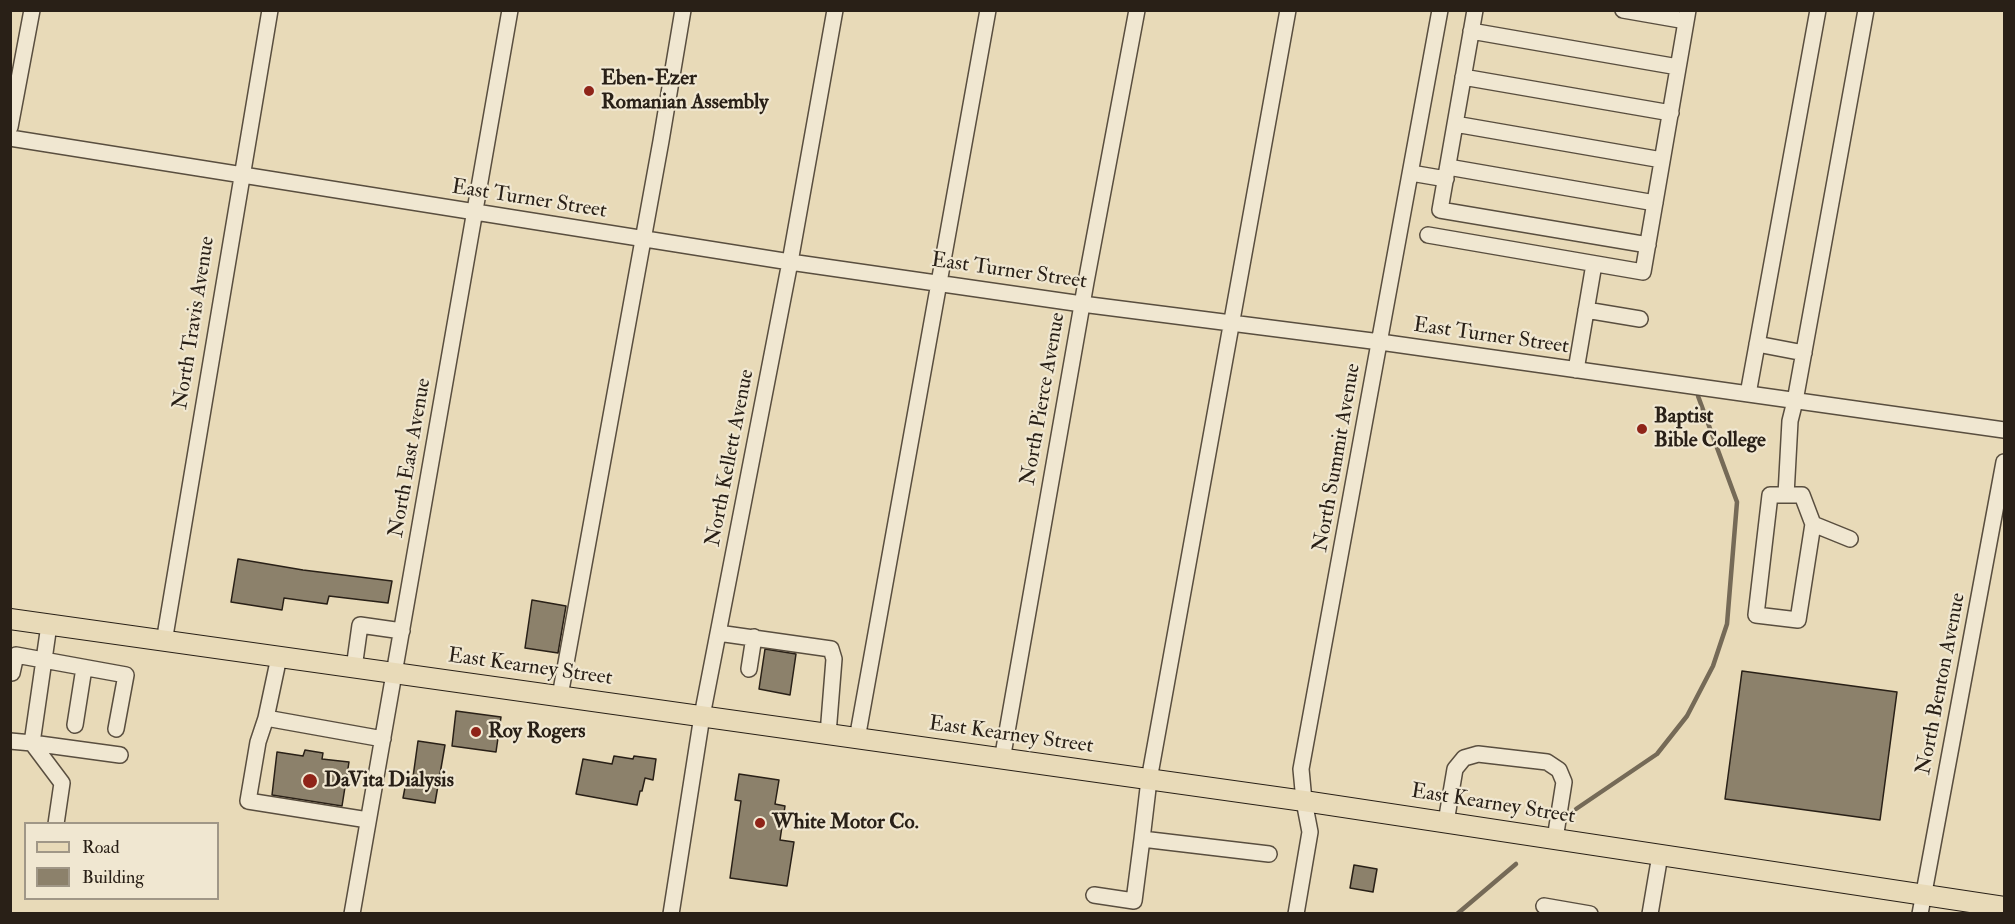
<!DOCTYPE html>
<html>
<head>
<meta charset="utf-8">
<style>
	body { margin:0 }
	#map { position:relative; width:2015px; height:924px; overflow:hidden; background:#e8dab8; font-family:"IM FELL Double Pica",serif }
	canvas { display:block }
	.frame { position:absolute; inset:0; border:12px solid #292017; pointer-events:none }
	.legend { position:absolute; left:24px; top:822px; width:195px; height:78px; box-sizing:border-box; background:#f0e7d1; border:2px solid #a09787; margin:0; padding:8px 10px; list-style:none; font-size:18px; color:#292017 }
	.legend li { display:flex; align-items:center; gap:12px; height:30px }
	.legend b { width:30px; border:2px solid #a09787 }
</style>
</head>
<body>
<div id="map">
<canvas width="2015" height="924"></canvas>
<div class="frame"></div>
<ul class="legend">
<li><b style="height:8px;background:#e8dab8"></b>Road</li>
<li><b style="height:16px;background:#8c816b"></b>Building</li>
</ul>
</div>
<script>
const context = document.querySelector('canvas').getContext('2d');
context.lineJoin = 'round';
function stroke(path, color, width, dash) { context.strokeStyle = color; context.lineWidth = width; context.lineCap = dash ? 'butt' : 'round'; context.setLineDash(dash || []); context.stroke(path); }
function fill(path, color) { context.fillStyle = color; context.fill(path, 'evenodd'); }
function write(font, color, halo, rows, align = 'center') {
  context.font = font + ' "IM FELL Double Pica",serif'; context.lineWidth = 4.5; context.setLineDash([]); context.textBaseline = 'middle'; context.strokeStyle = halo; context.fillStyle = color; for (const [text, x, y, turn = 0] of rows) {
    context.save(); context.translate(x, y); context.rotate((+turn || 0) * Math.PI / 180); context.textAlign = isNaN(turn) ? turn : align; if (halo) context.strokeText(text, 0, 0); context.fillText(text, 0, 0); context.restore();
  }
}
stroke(new Path2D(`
	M1576,809L1657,754L1687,716L1713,666L1727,624L1737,502L1698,396
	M1457,914L1516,864`), '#756a57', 4.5);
const building = new Path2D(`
	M238,559L303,570L392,581L388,603L329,596L327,604L284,598L282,610L231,602Z
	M532,600L566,606L558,653L525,648Z
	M765,649L796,654L790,695L759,689Z
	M1742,671L1897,692L1880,820L1725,799Z
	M456,711L501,717L496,752L452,746Z
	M418,741L445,745L435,803L403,798L407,777H413Z
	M305,750L323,753L322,759L349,762L342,806L272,795L277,752L303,756Z
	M614,756L633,759L634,756L656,759L653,780L645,778L642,791H640L637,805L576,794L583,759L612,764Z
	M739,774L779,780L775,804L785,806L780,840L794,842L787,886L730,878L741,801L735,800Z
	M1354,865L1377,869L1373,892L1350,888Z`);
fill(building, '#8c816b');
stroke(building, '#292017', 1.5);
const minor = new Path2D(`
	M1475,10L1440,210L1648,245
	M1623,10L1686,21
	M1471,31L1678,67
	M1463,77L1671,113
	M1455,124L1662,160
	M10,127L32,10
	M10,138L790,262L1082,304L1380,342L2004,430
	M1448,167L1655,203
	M1411,173L1446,179
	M1428,235L1643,272L1688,10
	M1586,310L1640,319
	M1757,344L1804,353
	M1576,370L1594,264
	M1748,394L1818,10
	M1770,495H1802L1813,524L1798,620L1756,615Z
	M1786,495L1790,421L1795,401L1866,10
	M1813,524L1850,539
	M49,625L32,743L120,755
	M718,633L831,649L834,659L828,734
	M164,642L270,10
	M279,657L266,718L383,739
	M354,668L360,625L402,631
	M749,669L754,637
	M10,672L12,673L16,655L126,675L116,729
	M560,696L661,141L683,10
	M266,718L258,742L248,801L368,820
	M75,725L84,668
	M857,739L988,10
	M10,741L32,743L62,783L56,824
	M1002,760L1086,282L1137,10
	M1446,822L1455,769L1464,758L1478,754L1547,762L1559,770L1564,782L1555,839
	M1269,854L1142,839L1149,780L1288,10
	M1094,895L1134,901L1142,839
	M1544,906L1590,914
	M352,914L510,10
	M671,914L702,716L790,262L835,10
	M1296,914L1310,832L1304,801L1301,769L1440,10
	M1650,914L1660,855
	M1920,914L2004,462`);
const major = new Path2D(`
	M10,619L1304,801L2004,907`);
stroke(minor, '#594e3f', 18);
stroke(major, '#292017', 22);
stroke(minor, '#f0e7d1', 15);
stroke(major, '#e8dab8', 20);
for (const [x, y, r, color] of [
	[589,91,6,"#8f2418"],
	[1642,429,6,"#8f2418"],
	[476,732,6,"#8f2418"],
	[310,781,8,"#8f2418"],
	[760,823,6,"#8f2418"]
]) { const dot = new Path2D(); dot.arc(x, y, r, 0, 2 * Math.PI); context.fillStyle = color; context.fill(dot); stroke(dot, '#f0e7d1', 2); }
write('bold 21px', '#292017', '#f0e7d1', [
	["Eben-Ezer",601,79],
	["Romanian Assembly",601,103],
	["Baptist",1654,417],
	["Bible College",1654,441],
	["Roy Rogers",488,732],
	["DaVita Dialysis",324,781],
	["White Motor Co.",772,823]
], 'left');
write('21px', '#292017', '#f0e7d1', [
	["East Turner Street",529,200,9],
	["East Turner Street",1009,272,8],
	["North Travis Avenue",195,323,-81],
	["East Turner Street",1491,337,8],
	["North Pierce Avenue",1044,399,-80],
	["North East Avenue",411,458,-80],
	["North Kellett Avenue",731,458,-79],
	["North Summit Avenue",1338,458,-80],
	["East Kearney Street",530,668,8],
	["North Benton Avenue",1942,684,-79],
	["East Kearney Street",1011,736,8],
	["East Kearney Street",1493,805,9]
]);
</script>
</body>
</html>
